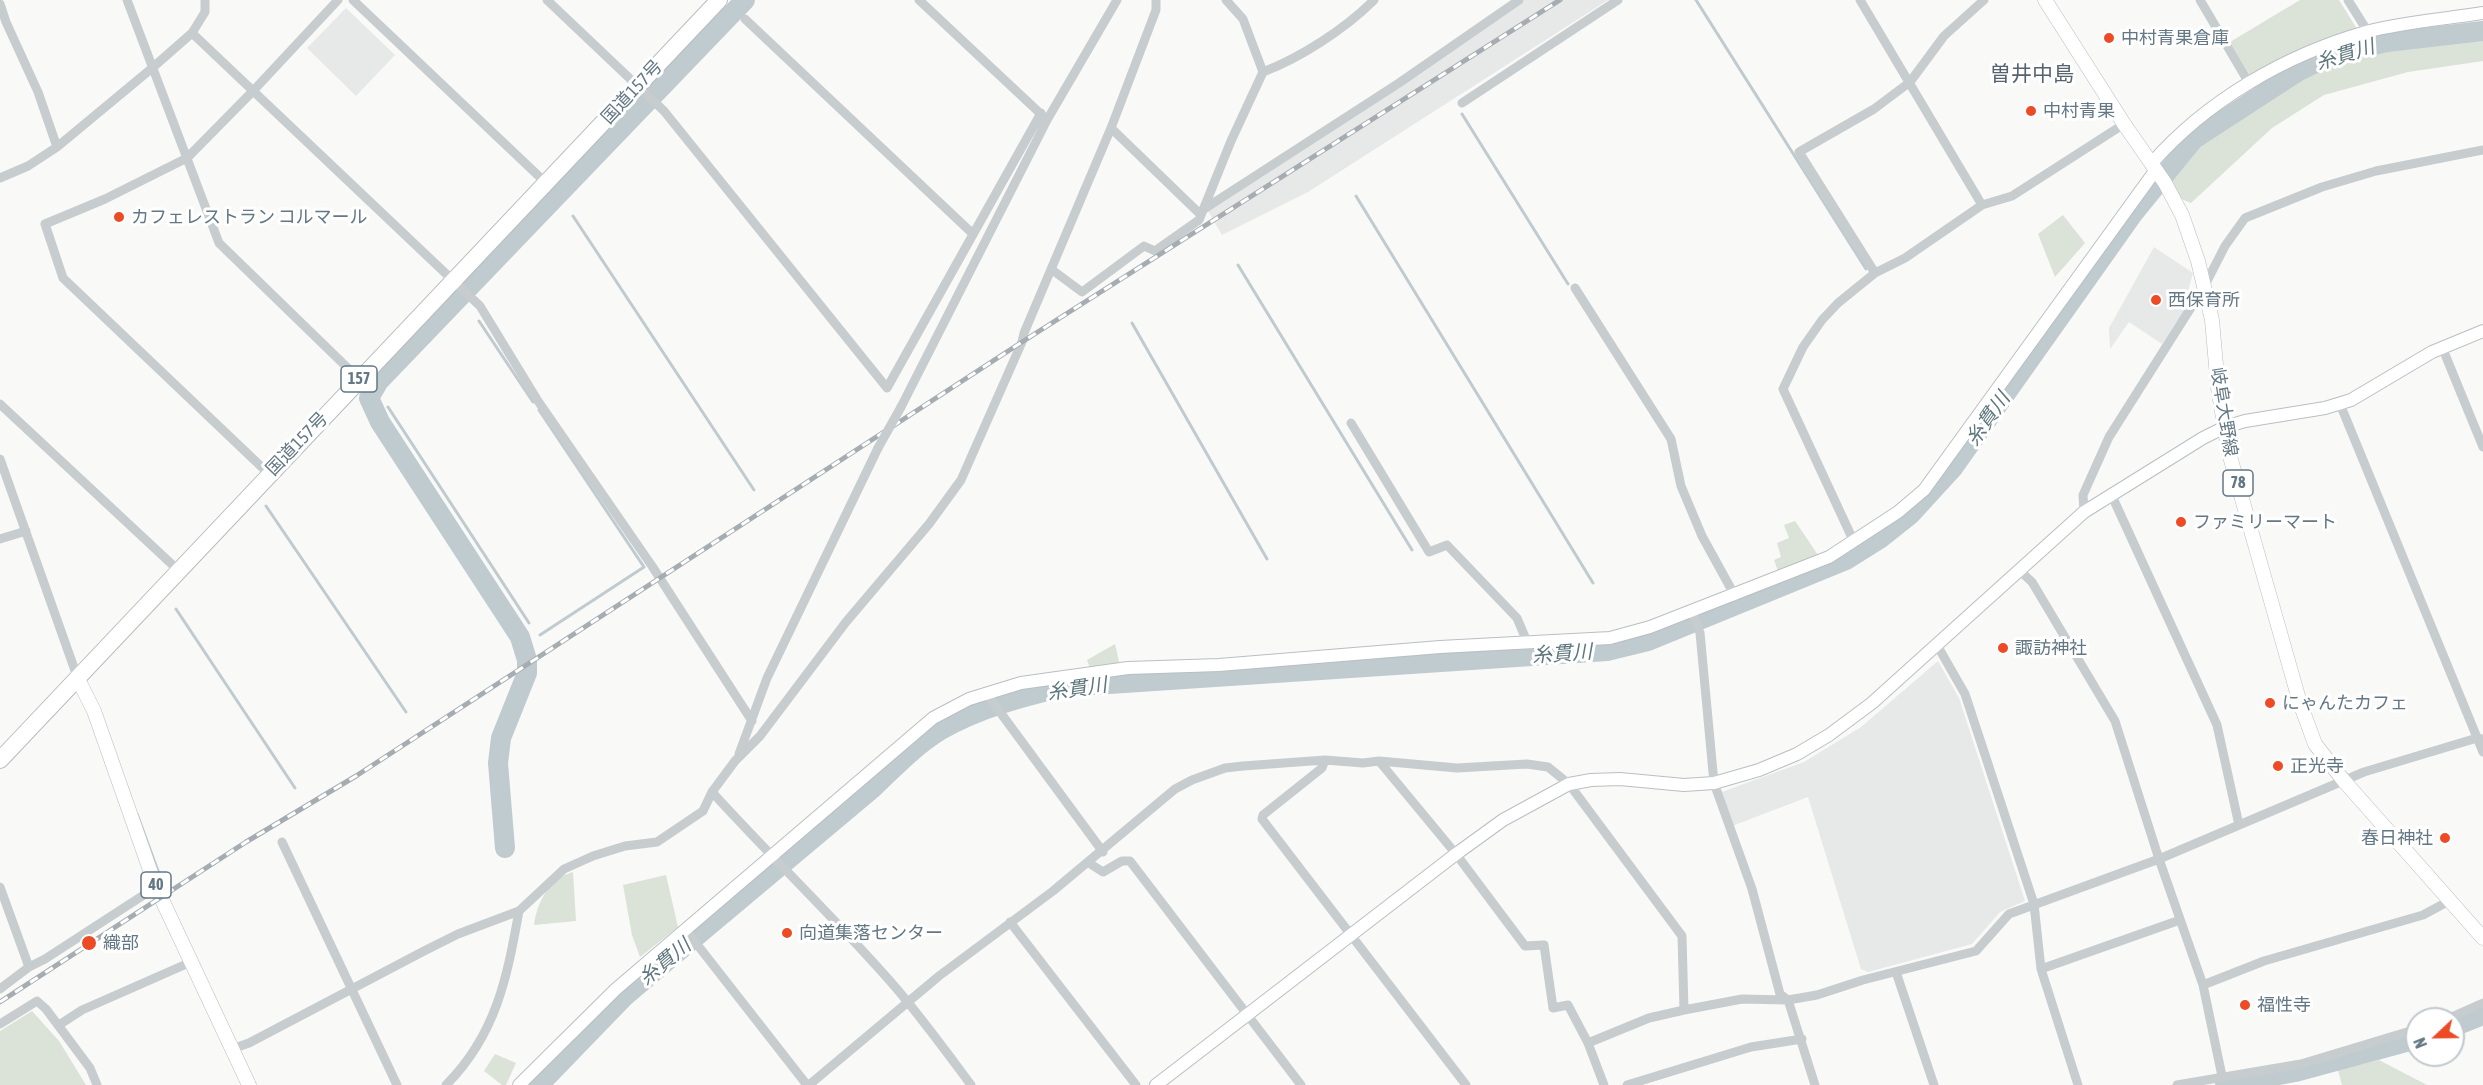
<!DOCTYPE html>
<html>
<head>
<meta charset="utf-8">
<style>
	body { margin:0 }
	#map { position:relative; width:2483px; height:1085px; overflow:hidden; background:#f9f9f7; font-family:"Asap Condensed",sans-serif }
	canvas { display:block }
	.north { position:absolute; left:2405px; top:1007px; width:60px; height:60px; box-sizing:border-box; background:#fff; border:2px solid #c1c9ce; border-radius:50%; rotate:248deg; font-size:16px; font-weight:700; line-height:24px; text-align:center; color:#637784 }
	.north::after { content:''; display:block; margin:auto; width:21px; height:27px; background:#ec4b25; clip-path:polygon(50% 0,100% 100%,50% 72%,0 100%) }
</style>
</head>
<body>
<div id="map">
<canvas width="2483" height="1085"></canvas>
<div class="north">N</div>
</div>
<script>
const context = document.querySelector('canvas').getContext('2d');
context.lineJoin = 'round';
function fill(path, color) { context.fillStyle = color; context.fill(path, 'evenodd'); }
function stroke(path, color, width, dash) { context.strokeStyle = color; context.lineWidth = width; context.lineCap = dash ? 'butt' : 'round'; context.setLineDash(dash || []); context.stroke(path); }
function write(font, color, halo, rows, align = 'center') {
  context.font = font + ' "Asap Condensed","Noto Sans JP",sans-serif'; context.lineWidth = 6; context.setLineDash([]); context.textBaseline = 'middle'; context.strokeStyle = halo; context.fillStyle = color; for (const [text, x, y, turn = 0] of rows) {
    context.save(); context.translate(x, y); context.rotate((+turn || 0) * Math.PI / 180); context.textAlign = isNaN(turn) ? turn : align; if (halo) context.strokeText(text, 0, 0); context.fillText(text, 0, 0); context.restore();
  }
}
fill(new Path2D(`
	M1524,0H1608L1308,192L1222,235L1208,211L1395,88Z
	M346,8L395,55L356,96L307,48Z
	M2154,247L2193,273L2186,298L2189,303L2162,344L2129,322L2110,349L2109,328Z
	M1938,661L1959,698L2025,901L2000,912L1972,944L1868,972L1861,969L1808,797L1732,826L1719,793L1804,762L1861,727Z`), '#e7e9e8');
fill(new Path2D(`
	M2300,0H2339L2357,29L2251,77L2230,42Z
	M2483,25V61L2408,72L2324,95L2272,128L2191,203L2179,198L2166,169L2167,164L2194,131L2298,64L2362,41Z
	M2063,215L2085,243L2055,277L2038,234Z
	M1795,521L1818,555L1778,571L1774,560L1781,557L1777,543L1789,538L1784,525Z
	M1115,644L1120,666L1090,668L1087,660Z
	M573,872L576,921L534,925C537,902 549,879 573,872Z
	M666,875L678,927L640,957L632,935L623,885Z
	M32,1011L59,1041L86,1085H0V1031Z
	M495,1054L516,1063L506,1085H502L484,1071Z
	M2379,1060L2427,1085H2342L2338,1070Z`), '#dbe2d8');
stroke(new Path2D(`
	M1696,0L1866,269
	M1462,114L1568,284
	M1356,196L1593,583
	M573,216L754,490
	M1238,265L1412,550
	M479,321L533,402
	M1132,323L1267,559
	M388,407L529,623
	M539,410L644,567L540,635
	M266,506L406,712
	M176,609L295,788
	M137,814L158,871`), '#bfcbcf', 3);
stroke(new Path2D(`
	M505,848L498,763L501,738L527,673V660L520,637L380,422L369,398L379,381L745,0
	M2453,1027L2483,1015
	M539,1085L625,996L873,788C894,768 916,745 941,730C979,708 1022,697 1064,687L1607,651L1648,641L1846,560L1881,538L1910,515L1953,468L2133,214L2194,139L2297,72L2334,54L2387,42L2483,31
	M2225,1085L2295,1072L2417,1039`), '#bfcbcf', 20);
const secondary = new Path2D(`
	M2151,164C2206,101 2285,55 2366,32C2403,22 2445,19 2483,13
	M519,1085L616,989L933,718L969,699L1021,683L1128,668L1219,665L1440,647L1610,638L1650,627L1829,557L1898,512L1924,490L2155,171
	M1156,1085L1456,854L1503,820L1569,784L1591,780L1620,779L1684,785L1714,783L1759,770L1797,754L1829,735L1872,703L2084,512L2203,438L2225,427L2245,421L2325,408L2351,400L2432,352L2483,331`);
const primary = new Path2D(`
	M2045,0L2124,124L2165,183L2182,215L2198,261L2212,320L2218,388L2229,453L2300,703L2315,744L2344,781L2483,938
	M78,679L94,711L156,887L249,1085`);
const highway = new Path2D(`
	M0,760L719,0`);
stroke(secondary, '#b9bfc3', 14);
stroke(primary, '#b8bdc1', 15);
stroke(highway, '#b7bcbf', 18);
stroke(new Path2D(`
	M127,0L219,243L359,379
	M353,0L546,183
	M547,0L664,111L887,388L1041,113
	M919,0L1043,116
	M1860,0L1982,205
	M2200,0L2249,83
	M2348,0L2368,32
	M0,4L6,22L38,92L57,147
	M745,19L973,234
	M192,33L480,306L538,401L652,566L752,721
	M1263,72C1300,58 1345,29 1374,0
	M1462,103L1618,0
	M1111,128L1200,214
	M0,178L28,166L57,147L151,69L192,33L205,12V0
	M1201,211L1399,83L1519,0
	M1051,269L1082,292L1144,246L1155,251L1199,220L1231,141L1263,72L1243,19L1226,0
	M1875,273L1799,152L1874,109L1910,82L1944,36L1984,0
	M1575,288L1671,439L1681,486L1702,536L1735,596
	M2442,347L2483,447
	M0,404L178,570
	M2340,404L2483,752
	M901,407L1047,120L1117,0
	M1351,423L1429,552L1447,545L1517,618L1528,644
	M0,459L78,679
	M269,474L63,278L45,224L105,199L187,158L253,91L338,0
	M2112,496L2217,725L2239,825
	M2084,512L2083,495L2109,437L2204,287L2225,246L2245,218L2322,187L2376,171L2483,150
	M0,539L26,531
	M1854,542L1783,389L1803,347L1822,320L1838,303L1875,273L1905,258L1982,205L2012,196L2124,124
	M2021,572L2032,582L2115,721L2159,859L2203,985L2222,1076
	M1692,612L1700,633L1714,783L1752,889L1780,994L1788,1000L1815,1085
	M1937,645L1965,694L2034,904L2041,969L2078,1085
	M986,693L1103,852
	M739,754L767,678L878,448
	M1325,760L1322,768L1263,815L1262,819L1466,1085
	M1379,761L1456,854L1525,946L1544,945L1553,1008L1568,1005L1588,1043L1604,1085
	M712,792C770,856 833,916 890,981C919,1014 945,1050 971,1085
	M282,842L397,1085
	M1089,863L1103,872L1122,861H1130L1301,1085
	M0,887L29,967
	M1010,922L1136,1085
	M685,929L807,1085
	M2041,969L2180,920
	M1896,972L1934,1085
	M2203,985L2264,961L2423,915L2449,901
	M0,989L29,967L45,959L156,887
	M1684,1010L1742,999L1788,1000L1817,995L1863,980L1976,951L2009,914L2159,859L2364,772L2477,738L2483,739
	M2447,1019L2483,1003
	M0,1024L37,1001L46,1009L90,1068L97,1085
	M59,1025L82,1010L191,962
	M232,1049L249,1043L424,951L458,934L519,911L564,869L593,856L625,846L657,842L703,811L712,792L735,761L760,736L846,622L929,524L961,480L1022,342L1024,333L1111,128L1156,10V0
	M446,1085C496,1035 507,978 519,911
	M809,1085L939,976L1053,891L1175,789L1192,780L1225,768L1243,766L1325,760L1363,763L1379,761L1457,768L1527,764L1548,767L1569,784L1682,936L1684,1010L1649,1018L1588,1043
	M1627,1085L1751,1047L1802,1039
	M2177,1085L2301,1064L2417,1029`), '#c7cccf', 9);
stroke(secondary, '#fff', 12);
stroke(primary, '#fff', 14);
stroke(highway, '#fff', 16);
const rail = new Path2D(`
	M0,1002L246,842L356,776L1022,342L1560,0`);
stroke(rail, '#a5adb2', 5);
stroke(rail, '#fff', 3, [9]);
stroke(new Path2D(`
	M878,448L901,407`), '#c7cccf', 9);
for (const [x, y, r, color] of [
	[2109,38,6,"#ec4b25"],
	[2031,111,6,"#ec4b25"],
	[119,217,6,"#ec4b25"],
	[2156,300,6,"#ec4b25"],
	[2181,522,6,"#ec4b25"],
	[2003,648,6,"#ec4b25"],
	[2270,703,6,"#ec4b25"],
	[2278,766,6,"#ec4b25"],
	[2445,838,6,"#ec4b25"],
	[787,933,6,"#ec4b25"],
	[89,943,8,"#ec4b25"],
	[2245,1005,6,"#ec4b25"]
]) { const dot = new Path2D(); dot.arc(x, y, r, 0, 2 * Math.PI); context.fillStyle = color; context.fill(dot); stroke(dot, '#fff', 2); }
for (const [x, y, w] of [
	[359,379,36],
	[2238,483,30],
	[156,885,30]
]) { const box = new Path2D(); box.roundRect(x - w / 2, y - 13, w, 26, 4.5); context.fillStyle = '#fff'; context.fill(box); stroke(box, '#637784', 1.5); }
write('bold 16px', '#637784', null, [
	["157",359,379],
	["78",2238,483],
	["40",156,885]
]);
write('18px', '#637784', '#fff', [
	["中村青果倉庫",2121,38],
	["中村青果",2043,111],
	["カフェレストラン コルマール",131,217],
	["西保育所",2168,300],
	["ファミリーマート",2193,522],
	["諏訪神社",2015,648],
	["にゃんたカフェ",2282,703],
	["正光寺",2290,766],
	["春日神社",2433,838,"right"],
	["向道集落センター",799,933],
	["織部",103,943],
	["福性寺",2257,1005]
], 'left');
write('18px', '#637784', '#fff', [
	["国道157号",632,92,-47],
	["岐阜大野線",2224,412,81],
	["国道157号",297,444,-46]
]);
write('italic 20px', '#5e767d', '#fff', [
	["糸貫川",2345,55,-17],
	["糸貫川",1988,419,-55],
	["糸貫川",1562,654,-4],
	["糸貫川",1077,689,-8],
	["糸貫川",665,962,-40]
]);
write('21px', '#55646e', '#fff', [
	["曽井中島",2032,74]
]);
</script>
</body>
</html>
